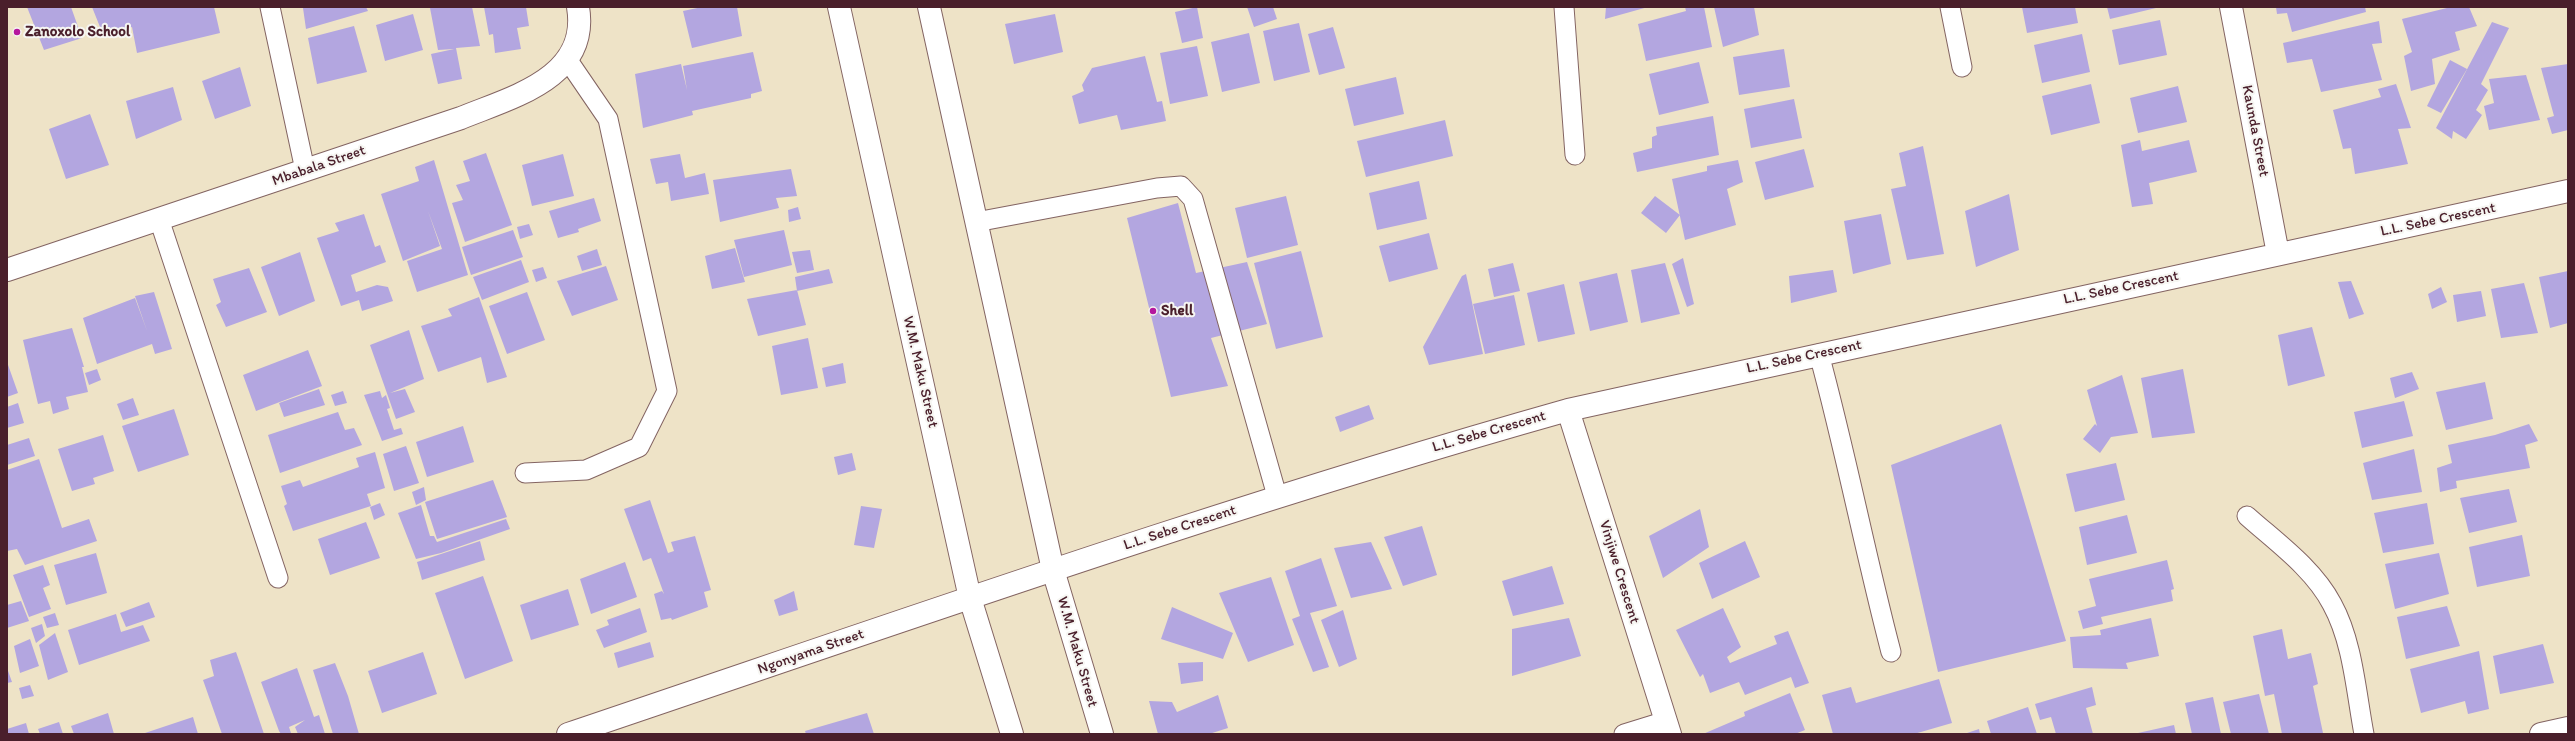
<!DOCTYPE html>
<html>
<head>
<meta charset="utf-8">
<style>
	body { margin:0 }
	#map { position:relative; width:2575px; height:741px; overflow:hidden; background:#eee3c7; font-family:Itim,sans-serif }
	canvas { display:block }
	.frame { position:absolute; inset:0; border:8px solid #4a1f2b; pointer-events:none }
</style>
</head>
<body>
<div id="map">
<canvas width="2575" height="741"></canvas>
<div class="frame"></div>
</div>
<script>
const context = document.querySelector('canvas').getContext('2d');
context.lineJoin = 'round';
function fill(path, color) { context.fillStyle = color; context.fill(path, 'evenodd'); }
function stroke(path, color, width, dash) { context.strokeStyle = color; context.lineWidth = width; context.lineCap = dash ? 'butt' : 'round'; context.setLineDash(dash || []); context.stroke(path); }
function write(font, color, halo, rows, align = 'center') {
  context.font = font + ' Itim,sans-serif'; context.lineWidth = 4; context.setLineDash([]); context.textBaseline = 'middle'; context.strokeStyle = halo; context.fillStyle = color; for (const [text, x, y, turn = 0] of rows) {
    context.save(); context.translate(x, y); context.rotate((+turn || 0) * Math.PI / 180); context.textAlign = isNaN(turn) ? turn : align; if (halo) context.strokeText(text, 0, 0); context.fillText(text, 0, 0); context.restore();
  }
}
fill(new Path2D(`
	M27,7H71L82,38L44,50Z
	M92,7H214L220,33L137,53L132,27L104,37Z
	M366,7L368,11L306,29L303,8Z
	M435,7H472L480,46L456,48L462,79L438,84L431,54L454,49L438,50L430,8Z
	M484,7H526L529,26L517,28L521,49L495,53L493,34L489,35Z
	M702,7H737L742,36L692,48L683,11Z
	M1197,7L1203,38L1182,43L1175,12Z
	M1247,7H1273L1277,19L1254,27Z
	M1606,7H1648L1605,19Z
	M1685,7H1704L1712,47L1646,61L1638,24L1686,11Z
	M1714,7H1754L1759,35L1723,47Z
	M2022,7H2075L2078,23L2027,33Z
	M2107,7H2156V8L2110,19Z
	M2276,7H2365L2366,12L2292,32L2287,13L2277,14Z
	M2451,7H2469L2477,26L2455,32L2460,50L2432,59L2435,84L2411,91L2404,56L2412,52L2402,19Z
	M413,14L423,50L385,61L376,25Z
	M1055,14L1063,52L1014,64L1005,24Z
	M2160,20L2167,55L2119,65L2112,30Z
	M2379,21L2382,43L2372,44L2382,80L2321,92L2312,59L2287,63L2283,43Z
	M2492,22L2509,28L2481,84L2488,90L2476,110L2482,115L2466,139L2453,131L2452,139L2436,128Z
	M1299,23L1310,72L1274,81L1263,31Z
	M354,26L367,72L317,84L308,38Z
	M1333,27L1345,68L1319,75L1308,34Z
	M1249,33L1260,83L1222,92L1211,42Z
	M2082,34L2090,72L2042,83L2034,45Z
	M1197,46L1208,96L1170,104L1160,53Z
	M1784,49L1790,87L1739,95L1733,57Z
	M753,52L762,91L751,94V98L692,111L693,115L643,128L635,74L681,64L687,90L683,66Z
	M1145,56L1157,102L1162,101L1166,121L1121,130L1117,115L1079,124L1072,96L1084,91L1082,85L1092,68Z
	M2450,60L2467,69L2441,113L2427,106Z
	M1699,62L1709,103L1659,115L1649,74Z
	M2568,64V130L2552,134L2547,118L2554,116L2541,68Z
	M240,67L251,106L215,119L202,81Z
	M2526,75L2540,120L2489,130L2484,106L2494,103L2489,79Z
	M1396,77L1404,114L1354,126L1345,89Z
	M2091,84L2100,123L2051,135L2042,96Z
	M2396,84L2411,128L2398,129L2408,164L2355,174L2351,148L2343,149L2333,110L2381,97L2378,89Z
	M2178,86L2187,122L2138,133L2130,98Z
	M173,87L182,120L136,139L126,101Z
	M1794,99L1802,138L1751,148L1744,109Z
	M90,114L109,165L66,179L49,129Z
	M1713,116L1719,155L1637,172L1633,153L1652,148V137L1657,135L1656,127Z
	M1445,120L1453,156L1366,177L1357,141Z
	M2140,140L2142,151L2189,140L2197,172L2149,183L2153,204L2132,207L2121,145Z
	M1923,146L1944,254L1907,260L1891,189L1906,186L1899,153Z
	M1804,149L1814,187L1765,200L1755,162Z
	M486,153L512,225L465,242L452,203L463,200L456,185L470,181L463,161Z
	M563,154L574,196L532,206L522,165Z
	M680,154L685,178L705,173L709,194L671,201L668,182L656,184L650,159Z
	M434,160L468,275L417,292L407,261L442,249L428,211L440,246L403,261L381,194L419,181L415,167Z
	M1738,160L1743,182L1727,189L1736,225L1685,240L1672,179L1707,171V166Z
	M791,169L797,196L776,198L779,208L720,222L713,180Z
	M1419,181L1427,219L1377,230L1369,193Z
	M2009,194L2019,250L1976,267L1965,211Z
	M1286,196L1298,245L1247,258L1235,208Z
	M1655,196L1680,215L1666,233L1641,213Z
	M594,198L601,221L578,229L579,232L558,238L549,211Z
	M1178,203L1196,273L1247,262L1267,324L1211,338L1228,386L1171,397L1127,218Z
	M798,207L801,219L789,222L788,210Z
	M364,214L375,247L380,245L386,262L351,275L356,292L377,285L388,287L393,301L362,311L359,300L341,306L317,238L339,231L335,223Z
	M1881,214L1891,264L1853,274L1844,221Z
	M529,224L533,235L520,239L517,227Z
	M513,230L523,257L471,275L462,247Z
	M784,230L792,265L744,277L734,240Z
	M1429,233L1438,269L1389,282L1379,246Z
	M735,248L745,282L712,289L705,256Z
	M597,249L602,265L582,271L577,256Z
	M810,250L814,270L797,273L792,252Z
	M1301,251L1323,337L1276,349L1254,263Z
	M300,252L315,301L279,316L261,267Z
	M1683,258L1694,304L1687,307L1672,264Z
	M521,260L529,282L482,300L473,277Z
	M1513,263L1520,291L1494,297L1488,269Z
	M1665,263L1680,314L1641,323L1631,270Z
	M606,266L618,300L572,316L557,281Z
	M543,267L547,278L536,282L532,270Z
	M249,268L267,312L226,327L216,305L221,302L213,279Z
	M829,269L833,283L797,291L795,277Z
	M1833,270L1837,292L1791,303L1789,276Z
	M2568,271V323L2550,328L2539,277Z
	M1617,273L1628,322L1590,331L1579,282Z
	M1466,274L1483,354L1429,365L1423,347L1462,276Z
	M2351,281L2364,314L2349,319L2338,282Z
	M2524,283L2538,333L2501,338L2491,289Z
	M1564,284L1575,334L1538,342L1527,293Z
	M2441,287L2447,302L2432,309L2428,294Z
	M797,290L806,325L758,336L747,299Z
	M2481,291L2486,316L2457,322L2453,295Z
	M154,292L172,349L155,354L152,344L97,364L83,318L135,298L147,331L135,296Z
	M527,292L545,340L507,354L489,306Z
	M1514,295L1525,345L1485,354L1473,304Z
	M479,297L507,377L487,383L481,357L438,372L421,326L452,316L448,309Z
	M2312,327L2325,376L2288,386L2278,335Z
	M72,328L84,367H82L88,392L66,397L69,409L53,414L50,401L38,404L23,340Z
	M409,330L424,379L390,393L405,389L415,412L396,419L370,345Z
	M808,338L818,388L781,395L772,346Z
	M308,350L322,386L256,411L243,375Z
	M7,362L18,393L7,397Z
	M843,363L846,383L826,387L822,368Z
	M97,369L101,380L89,385L85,373Z
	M2183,369L2195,433L2152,438L2141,378Z
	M2412,372L2419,389L2395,398L2390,378Z
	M2122,375L2138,433L2111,437L2100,453L2083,439L2095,424L2097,426L2087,390Z
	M2485,382L2493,419L2446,430L2436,392Z
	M319,389L325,405L284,417L279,403Z
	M343,391L347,403L335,406L331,395Z
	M380,391L382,398L386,395L390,408L387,409L394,430L401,428L403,434L382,441L364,395Z
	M133,398L139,415L123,420L117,404Z
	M2404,401L2413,436L2362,448L2354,412Z
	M18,403L24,423L7,428V407Z
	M1369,405L1374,419L1340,432L1335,417Z
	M174,409L189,455L138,472L122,426Z
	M338,412L345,430L354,428L362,445L280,473L268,435Z
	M2001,424L2066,641L1938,672L1891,465Z
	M2529,424L2538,441L2525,445L2530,468L2456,481L2457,488L2440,492L2437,468L2452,463L2448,445L2495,435Z
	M463,426L474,462L427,477L416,442Z
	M103,435L114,471L93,478L95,484L72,491L58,449Z
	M29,438L35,456L7,465V445Z
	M406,446L419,483L394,491L383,454Z
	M2414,449L2422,492L2372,500L2363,463Z
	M375,452L385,488L367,494L371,506L293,531L284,506L287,504L281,486L300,480L303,487L359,467L356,458Z
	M852,453L856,470L838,475L834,457Z
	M39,459L62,528L89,519L97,541L25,565L17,549L7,551V470Z
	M2116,463L2125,500L2075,512L2066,474Z
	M493,480L507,517L437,539L425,502Z
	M424,487L426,500L416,505L412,492Z
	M2509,489L2517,522L2469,533L2460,498Z
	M650,500L668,553L674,551L671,542L695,536L711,590L704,592L708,607L672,620L671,618L661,620L654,594L662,591L664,594L651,558L643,561L624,509Z
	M380,503L385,515L374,520L370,507Z
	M2427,503L2434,544L2383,553L2374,513Z
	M421,505L430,536H434L437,542L506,519L510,529L441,553L416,559L398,513Z
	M861,506L882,509L874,548L854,545Z
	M1700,509L1709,547L1663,578L1649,536Z
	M2127,515L2137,553L2087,565L2079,527Z
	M366,522L380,558L330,575L318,539Z
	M1422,526L1437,575L1403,586L1384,537Z
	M2522,535L2530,576L2477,587L2469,547Z
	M480,541L485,560L422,580L417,562Z
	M1745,541L1760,577L1712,599L1699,563Z
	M1371,542L1392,589L1351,598L1334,548Z
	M96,553L107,593L66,605L54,565Z
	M2439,553L2449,594L2395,609L2385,564Z
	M1321,558L1337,606L1310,613L1329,667L1313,672L1292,619L1300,616L1285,571Z
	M2167,560L2174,589L2171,590L2173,601L2101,617L2103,624L2083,629L2078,611L2096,606L2089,579Z
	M625,562L637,597L591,614L580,579Z
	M43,565L50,585L43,588L51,609L29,617L13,575Z
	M1552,566L1564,604L1513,616L1502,581Z
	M483,576L513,661L465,679L435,593Z
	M1271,577L1294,645L1248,662L1219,593Z
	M568,589L579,625L531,640L520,605Z
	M794,591L798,610L779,616L774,600Z
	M21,601L29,621L7,628V605Z
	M149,602L155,617L126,627L120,613Z
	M2447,606L2460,646L2406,659L2397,617Z
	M1172,607L1233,633L1223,659L1161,639Z
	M640,608L647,632L604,648L596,630L609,625L607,620Z
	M1723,608L1741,647L1727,657L1730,663L1777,644L1774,636L1788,631L1809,683L1795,688L1791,677L1745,695L1739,682L1710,693L1703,674L1700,677L1676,630Z
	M1343,610L1357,659L1339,667L1321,620Z
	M55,613L59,625L47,628L43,617Z
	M116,614L121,632L143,625L150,641L79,665L68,630Z
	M1569,618L1581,656L1512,676V629Z
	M2151,618L2159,656L2126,663L2128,669L2073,668L2070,637L2101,635L2100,630Z
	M42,624L45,636L36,643L31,628Z
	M2282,629L2288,659L2311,653L2318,684L2313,686L2323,733L2282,734L2274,694L2265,696L2253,636Z
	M55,633L68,672L48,680L39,645Z
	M30,639L39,666L20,673L14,646Z
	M650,642L654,657L618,668L614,653Z
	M2543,644L2554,683L2500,694L2493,656Z
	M2479,651L2489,709L2468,714L2465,701L2421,713L2410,669Z
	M236,652L241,666L264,734H222L203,680L214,676L210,660Z
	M423,652L437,694L382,713L368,671Z
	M1203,662V681L1181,684L1178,663Z
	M335,663L348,696L359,734H333L313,670Z
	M7,668L12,682L7,683Z
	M297,668L314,717L319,715L325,734H298L295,727L305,720L289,727L291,733L281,734L279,731L261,682Z
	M1939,679L1952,723L1914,734H1833L1822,695L1851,687L1856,703Z
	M30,685L34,696L22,699L19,688Z
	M2092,687L2096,705L2086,708L2093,734H2056L2051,717L2040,720L2035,704Z
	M1790,693L1805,730L1795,734H1703L1745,716L1744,712Z
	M2259,694L2269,734H2231L2223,702Z
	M1218,695L1228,728L1209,734H1158L1149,701L1172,702L1177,712Z
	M2213,697L2221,734H2192L2185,703Z
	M2028,707L2037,734H1991L1987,721Z
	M108,713L114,734H74L71,726Z
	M867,713L874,734H806L805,731Z
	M193,717L198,734H142Z
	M59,722L63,734H40L38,729Z
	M26,723L29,734H7V729Z
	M2174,725L2176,734H2138V733Z
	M1979,729L1980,734H1964Z`), '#b3a6e0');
const service = new Path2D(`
	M270,7L305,170
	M1564,7L1575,155
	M1950,7L1962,67
	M159,219L278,578
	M976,222L1157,188L1181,186L1193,199L1277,496
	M1819,354C1846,453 1865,553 1891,652
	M525,473L586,470L639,447L667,391L608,119L567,59
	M2247,516C2276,542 2313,568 2332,604C2353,642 2356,692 2364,734
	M1624,734L1666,721`);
const minor = new Path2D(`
	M2231,7L2278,254
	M7,270L461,118C512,97 590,78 578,7
	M1568,410L1670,734
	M568,734C900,622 1231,505 1568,410L2568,191
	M2541,734L2568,728`);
const tertiary = new Path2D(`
	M839,7L970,598L1012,734
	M929,7L1053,570L1102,734`);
stroke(service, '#836462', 21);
stroke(minor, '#836462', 24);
stroke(tertiary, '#836462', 24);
stroke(service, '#fff', 19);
stroke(minor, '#fff', 22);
stroke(tertiary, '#fff', 22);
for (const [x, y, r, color] of [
	[17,32,4,"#b5179e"],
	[1153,311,4,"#b5179e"]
]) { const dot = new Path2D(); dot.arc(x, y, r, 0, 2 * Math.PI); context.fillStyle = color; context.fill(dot); stroke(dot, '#f6f6f2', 1.5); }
write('bold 15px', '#4a1f2b', '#f6f6f2', [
	["Zanoxolo School",25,32],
	["Shell",1161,311]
], 'left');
write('15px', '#4a1f2b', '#f6f6f2', [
	["Kaunda Street",2255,131,79],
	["Mbabala Street",319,166,-19],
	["L.L. Sebe Crescent",2438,220,-12],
	["L.L. Sebe Crescent",2121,288,-12],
	["L.L. Sebe Crescent",1804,357,-12],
	["W.M. Maku Street",920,372,77],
	["L.L. Sebe Crescent",1489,432,-16],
	["L.L. Sebe Crescent",1180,528,-18],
	["Vinjiwe Crescent",1619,572,73],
	["Ngonyama Street",811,652,-19],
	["W.M. Maku Street",1077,652,74]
]);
</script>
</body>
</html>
